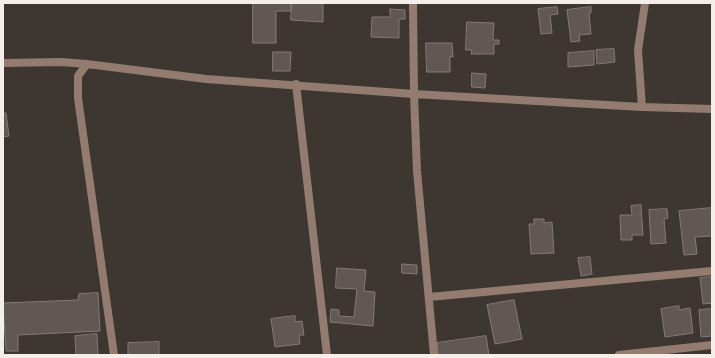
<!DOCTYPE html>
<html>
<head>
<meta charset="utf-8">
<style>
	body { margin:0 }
	#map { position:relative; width:715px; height:358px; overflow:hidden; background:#3e3631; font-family:Helvetica,sans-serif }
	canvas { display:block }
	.frame { position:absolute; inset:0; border:4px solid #f4eeeb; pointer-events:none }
</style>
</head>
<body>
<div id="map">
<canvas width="715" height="358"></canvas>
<div class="frame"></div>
</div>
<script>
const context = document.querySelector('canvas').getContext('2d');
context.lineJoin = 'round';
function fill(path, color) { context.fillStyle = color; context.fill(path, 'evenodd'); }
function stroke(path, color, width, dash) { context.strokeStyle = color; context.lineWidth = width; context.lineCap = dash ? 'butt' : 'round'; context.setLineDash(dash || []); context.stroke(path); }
const building = new Path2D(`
	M253,3H291V11H276V43H253Z
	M292,3H323V22L291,20Z
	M557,7L558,14L550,15L552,33L541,34L538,9Z
	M591,7V13H589L591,34L579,35L580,41L571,42L567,10Z
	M390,9L405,10V19H399V38L371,37L372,17H390Z
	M467,22L494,23L493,40H499V44H494V54H471L472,50H466Z
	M426,43H452L453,57L450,56V72H427Z
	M614,49L615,62L597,64L596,50Z
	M594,51V65L568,67V53Z
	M273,52H291L290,71H273Z
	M472,73L486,74L485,88L472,87Z
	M3,113H6L9,136L3,137Z
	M641,205L643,235H632V240H621L620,215H632L631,206Z
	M712,208V236L695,237L697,254L684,255L679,211Z
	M667,209L668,218L664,219L666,243L651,244L649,210Z
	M534,219H544V223L552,222L554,253L531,254L529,224H534Z
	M590,257L592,274L581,276L578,258Z
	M402,264L417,265V274L402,273Z
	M337,268L366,270L364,291L375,292L373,326L330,322L331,309L339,310V316L354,317L357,289L336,288Z
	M712,277V303L703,304L700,278Z
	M98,293L100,331L18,335V351H6L3,303L78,300L79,294Z
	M514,300L522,339L495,344L487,305Z
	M679,306V310L690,308L693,333L665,337L661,309Z
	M712,309V336L701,337L699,310Z
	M295,316V322L302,321L304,335H299L300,344L275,347L271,319Z
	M97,334L98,355H76L75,336Z
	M486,336L489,355H438L437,343Z
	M159,342V355H128V343Z`);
fill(building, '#615853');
stroke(building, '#847a75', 1);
stroke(new Path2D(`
	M413,3L414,94L417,171L434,355
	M3,63L61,62L87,64L206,79L414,94L642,107L712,109
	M87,64L78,76V98L114,355
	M296,84L327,355
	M642,107L638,50L645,3
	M429,297L712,271
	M619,355L712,345`), '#937c6f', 8);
</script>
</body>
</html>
